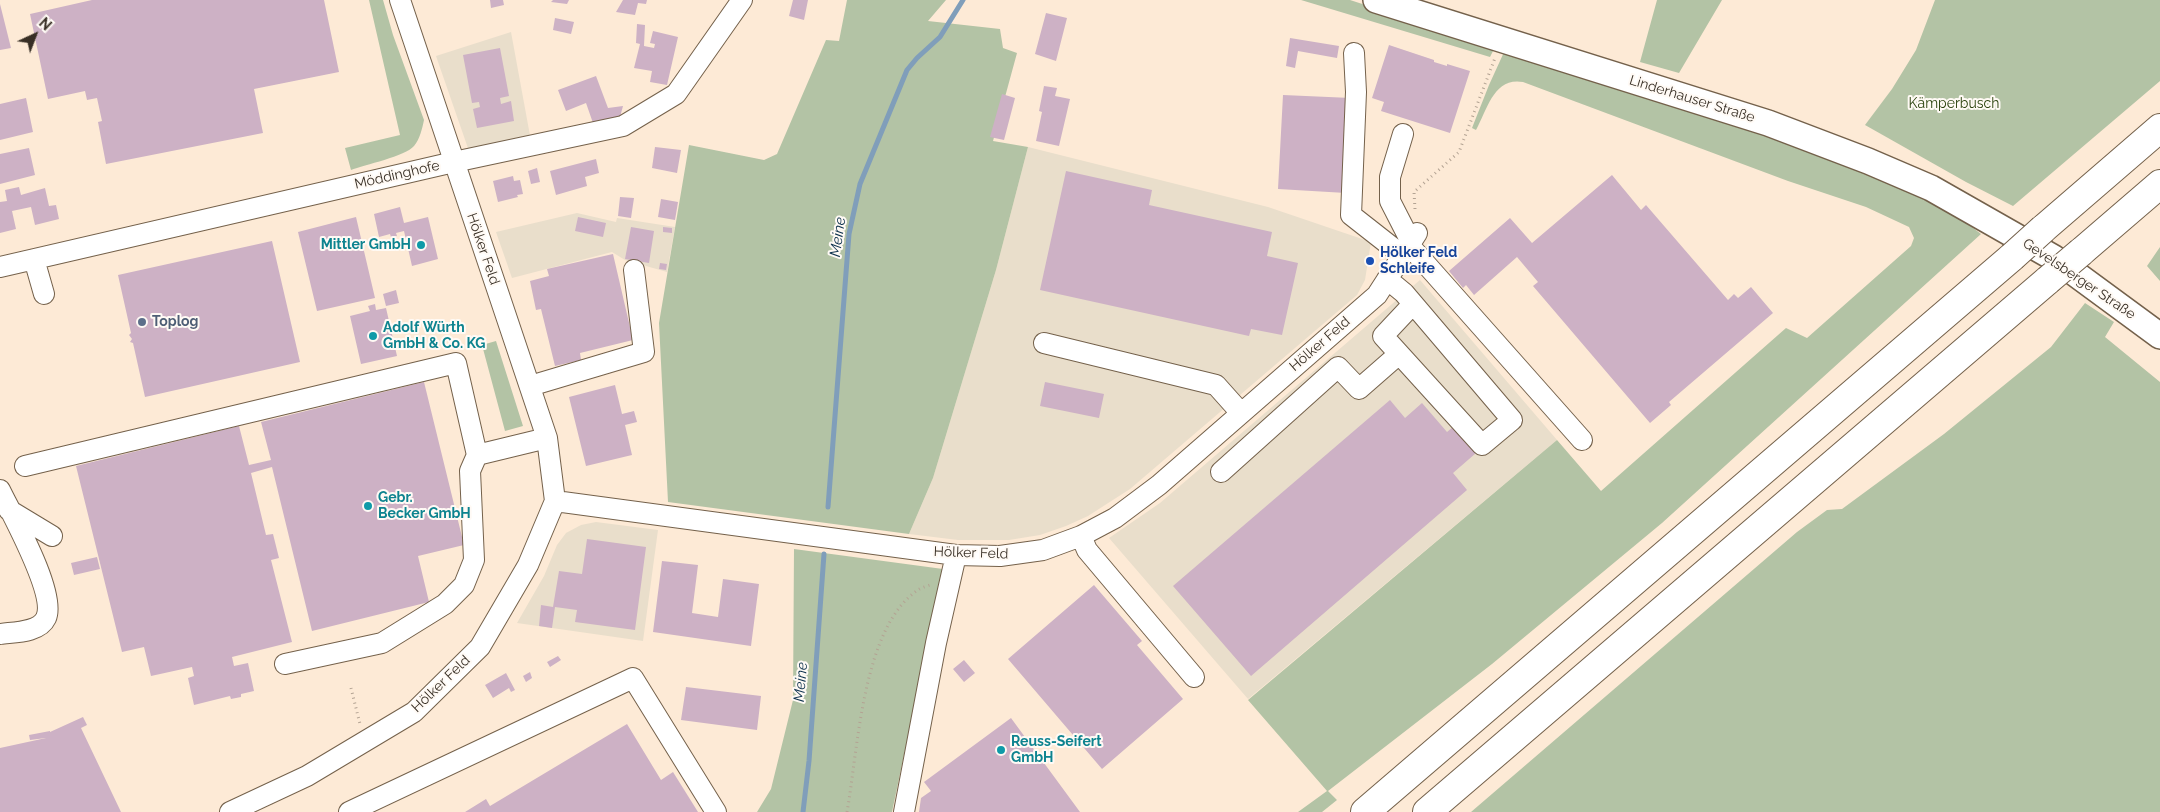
<!DOCTYPE html>
<html>
<head>
<meta charset="utf-8">
<style>
	body { margin:0 }
	#map { position:relative; width:2160px; height:812px; overflow:hidden; background:#fdead6; font-family:Raleway,sans-serif }
	canvas { display:block }
	.north { position:absolute; left:10px; top:10px; width:50px; height:50px; -webkit-text-stroke:4px #fffaf5; paint-order:stroke; rotate:43deg; font-size:14px; font-weight:700; line-height:20px; text-align:center; color:#382f25 }
	.north::after { content:''; display:block; margin:auto; width:18px; height:22px; background:#382f25; clip-path:polygon(50% 0,100% 100%,50% 72%,0 100%) }
</style>
</head>
<body>
<div id="map">
<canvas width="2160" height="812"></canvas>
<div class="north">N</div>
</div>
<script>
const context = document.querySelector('canvas').getContext('2d');
context.lineJoin = 'round';
function fill(path, color) { context.fillStyle = color; context.fill(path, 'evenodd'); }
function stroke(path, color, width, dash) { context.strokeStyle = color; context.lineWidth = width; context.lineCap = dash ? 'butt' : 'round'; context.setLineDash(dash || []); context.stroke(path); }
function write(font, color, halo, rows, align = 'center') {
  context.font = font + ' Raleway,sans-serif'; context.lineWidth = 4; context.setLineDash([]); context.textBaseline = 'middle'; context.strokeStyle = halo; context.fillStyle = color; for (const [text, x, y, turn = 0] of rows) {
    context.save(); context.translate(x, y); context.rotate((+turn || 0) * Math.PI / 180); context.textAlign = isNaN(turn) ? turn : align; if (halo) context.strokeText(text, 0, 0); context.fillText(text, 0, 0); context.restore();
  }
}
fill(new Path2D(`
	M511,32L531,141L470,154L436,56Z
	M1028,147L1268,207L1371,242L1365,280L1357,295L1130,489L1088,516L1066,526L1040,535L1009,540H958L909,534L933,478L996,270Z
	M577,213L616,222L617,218L675,227L667,272L625,260L612,252L512,278L496,232Z
	M1420,280L1557,440L1248,699L1109,538L1160,503Z
	M596,522L658,530L643,641L517,623L544,576L557,545L566,533L581,525Z`), '#e9decb');
fill(new Path2D(`
	M369,0H383L393,35L424,120C422,129 420,139 414,146C406,156 364,165 351,170L345,148L400,135Z
	M847,0H946L928,21L1000,29L1003,48L1017,53L993,141L1028,147L996,270L933,478L909,534L668,502L659,323L689,145L764,160L777,154L826,40L839,41Z
	M1301,0H1350L1495,47L1490,57Z
	M1657,0H1722L1679,73L1640,62Z
	M1935,0H2160V81L2013,206L1966,182L1865,125L1892,89L1916,50Z
	M1505,50L1763,133L1857,168L1951,211L1981,234L1662,523L1492,664L1328,791L1337,800L1322,812H1298L1327,791L1248,700L1557,440L1601,491L1786,328L1807,338L1911,246L1914,238L1909,227L1866,207L1788,181L1523,82C1494,77 1488,108 1476,130L1472,128L1489,85Z
	M2160,247V281L2147,266Z
	M2085,303L2114,322L2105,337L2160,382V812H1471L1797,532L1827,510L1842,509L1944,434L2051,347Z
	M496,341L523,426L505,431L482,345Z
	M794,549L943,569L892,812H757L771,789L793,700Z`), '#b3c3a5');
stroke(new Path2D(`
	M828,507L849,234L860,184L907,70L917,58L940,37L963,0
	M803,812L809,761L824,554`), '#809eba', 5);
fill(new Path2D(`
	M92,0H324L339,72L254,89L263,133L106,164L98,122L102,121L97,98L87,100L85,91L48,99L30,14Z
	M490,0H503L504,5L491,8Z
	M553,0H569L567,4L551,2Z
	M623,0H647L646,4L638,3L635,15L616,12Z
	M793,0H808L804,20L789,16Z
	M0,4L11,48L0,50Z
	M1046,13L1067,18L1056,61L1035,54Z
	M555,18L574,22L571,34L553,30Z
	M637,24L645,25L644,46L654,48L655,44L650,43L653,31L678,37L667,85L650,82L652,71L634,68L640,44L636,43Z
	M1290,38L1339,46L1337,58L1298,51L1295,68L1286,66Z
	M1389,45L1434,60V62L1447,66V64L1470,71L1450,133L1381,111L1384,102L1372,98Z
	M500,48L509,96L500,98L501,104L511,101L514,121L477,128L473,109L480,107L479,102L472,103L463,55Z
	M596,76L608,108L623,106L620,117L593,123L586,103L566,111L558,90Z
	M1044,86L1057,88L1055,96L1070,99L1059,146L1036,141L1042,112L1039,111Z
	M1002,94L1015,98L1004,140L990,137Z
	M1283,95L1351,98L1346,193L1278,189Z
	M26,98L33,132L0,140V104Z
	M655,147L681,150L677,173L652,168Z
	M29,148L35,175L0,184V154Z
	M596,159L599,173L585,177L587,186L556,195L550,171Z
	M537,168L540,182L531,184L528,171Z
	M1066,171L1152,190L1149,205L1272,232L1267,256L1298,263L1282,335L1251,329L1249,336L1040,290Z
	M1612,175L1641,210L1646,205L1728,300L1734,294L1738,298L1751,287L1773,313L1669,402L1671,405L1650,423L1533,286L1538,282L1517,257L1474,295L1466,285L1463,288L1449,271L1510,218L1532,243Z
	M513,176L514,181L520,180L523,194L517,195L518,197L498,202L493,181Z
	M19,187L21,195L45,188L49,206L56,205L59,219L35,225L31,207L12,211L16,229L0,233V202L7,201L5,190Z
	M620,197L634,198L631,218L618,216Z
	M661,199L678,202L675,220L658,217Z
	M400,207L404,223L428,217L438,259L412,266L404,231L396,233L397,236L391,237L390,234L379,237L374,214Z
	M356,217L375,298L317,311L298,232Z
	M578,217L606,223L603,237L575,231Z
	M631,227L654,231L649,263L625,259Z
	M663,227L672,228V233L663,232Z
	M272,241L300,362L145,397L133,343L130,342L132,339L129,335L131,333L118,275Z
	M613,254L633,340L580,353L581,360L555,366L541,309L536,310L530,281L549,276L547,269Z
	M660,263L667,264L666,270L659,269Z
	M396,290L399,303L386,306L383,294Z
	M375,304L376,310L386,308L397,356L361,364L350,316L370,311L368,306Z
	M424,382L464,545L418,556L429,602L312,631L272,467L251,473L266,535L273,534L279,558L271,560L292,642L232,657L234,666L248,663L254,691L241,694V697L231,699L230,696L194,705L188,678L194,676L192,667L151,676L144,647L122,652L76,466L239,426L249,465L271,460L261,422Z
	M1045,382L1104,394L1099,418L1040,406Z
	M615,385L622,414L634,411L637,422L625,425L632,455L586,466L569,397Z
	M1390,400L1405,418L1422,403L1447,432L1453,427L1476,453L1453,473L1467,490L1251,676L1173,586Z
	M587,539L646,547L635,630L575,622L577,610L555,607L552,628L539,626L541,605L553,607L559,571L582,574Z
	M97,557L100,569L74,575L71,563Z
	M662,561L698,565L692,613L718,617L723,579L759,584L751,646L653,632Z
	M1094,585L1142,641L1137,645L1183,699L1102,769L1008,659Z
	M558,656L561,660L550,667L547,662Z
	M964,660L975,673L964,682L953,669Z
	M530,672L532,678L526,682L523,676Z
	M506,673L515,690L511,692L509,688L493,698L485,685Z
	M686,687L761,696L757,730L681,720Z
	M83,717L87,725L81,728L121,812H0V748L46,738L30,740L29,735L50,731V732Z
	M1011,718L1080,812H919L921,798L931,791L924,782Z
	M627,724L661,780L673,772L698,812H465L486,799L490,806Z`), '#cdb1c5');
const minor = new Path2D(`
	M1354,53L1356,92L1351,215L1402,255
	M1403,134L1390,177V201L1411,242
	M1409,245L1582,440
	M34,259L44,294
	M0,267L454,162L623,126L676,94L742,0
	M1387,279L1404,293L1512,420L1482,445L1383,336L1413,304
	M1044,343L1216,385L1241,413
	M530,386L644,352L634,270
	M25,466L456,363L477,455
	M1221,472L1338,367L1359,389L1399,354
	M0,490C12,515 57,594 46,618C39,633 13,632 0,634
	M555,501L956,555L1000,556L1043,550L1081,536L1115,518L1159,485L1377,295L1417,233
	M9,510L52,536
	M1081,536L1087,550L1194,677
	M285,664L382,643L445,604L464,585L474,560L470,471L477,455L547,438
	M230,812L307,776L414,712L480,647L528,565L555,501L547,438L400,0
	M349,812L633,678L716,812
	M904,812L936,643L956,555`);
const major = new Path2D(`
	M1376,0L1768,123L1868,161L1931,188L2054,258L2160,336`);
const highway = new Path2D(`
	M2043,229L2160,128
	M2081,252L2160,184
	M1365,812L2012,257
	M1427,812L2048,280`);
stroke(minor, '#74614b', 22);
stroke(major, '#74614b', 28);
stroke(highway, '#74614b', 30);
stroke(new Path2D(`
	M1415,209L1414,192L1459,152L1495,58
	M351,688L360,724
	M847,812C858,751 862,627 918,590C922,587 928,586 932,584`), '#b3a393', 3, [1, 4]);
stroke(minor, '#fff', 20);
stroke(major, '#fff', 25);
stroke(highway, '#fff', 28);
const highwayBridge = new Path2D(`
	M2012,257L2043,229
	M2048,280L2081,252`);
stroke(highwayBridge, '#74614b', 30, []);
stroke(highwayBridge, '#fff', 28);
for (const [x, y, r, color] of [
	[421,245,5,"#0f9aa8"],
	[1370,261,5,"#1a4fb4"],
	[142,322,5,"#5c6f8a"],
	[373,336,5,"#0f9aa8"],
	[368,506,5,"#0f9aa8"],
	[1001,750,5,"#0f9aa8"]
]) { const dot = new Path2D(); dot.arc(x, y, r, 0, 2 * Math.PI); context.fillStyle = color; context.fill(dot); stroke(dot, '#fffaf5', 2); }
write('14px', '#382f25', '#fffaf5', [
	["Linderhauser Straße",1692,99,17],
	["Möddinghofe",397,175,-13],
	["Hölker Feld",483,249,71],
	["Gevelsberger Straße",2079,279,34],
	["Hölker Feld",1320,344,-41],
	["Hölker Feld",971,553,2],
	["Hölker Feld",441,684,-44]
]);
write('14px', '#2b430e', '#fffaf5', [
	["Kämperbusch",1954,104]
]);
write('bold 14px', '#0d838f', '#fffaf5', [
	["Mittler GmbH",411,245,"right"],
	["Adolf Würth",383,328],
	["GmbH & Co. KG",383,344],
	["Gebr.",378,498],
	["Becker GmbH",378,514],
	["Reuss-Seifert",1011,742],
	["GmbH",1011,758]
], 'left');
write('bold 14px', '#164399', '#fffaf5', [
	["Hölker Feld",1380,253],
	["Schleife",1380,269]
], 'left');
write('bold 14px', '#4e5e75', '#fffaf5', [
	["Toplog",152,322]
], 'left');
write('italic 15px', '#0c314d', '#fffaf5', [
	["Meine",838,237,-82],
	["Meine",801,682,-85]
]);
</script>
</body>
</html>
